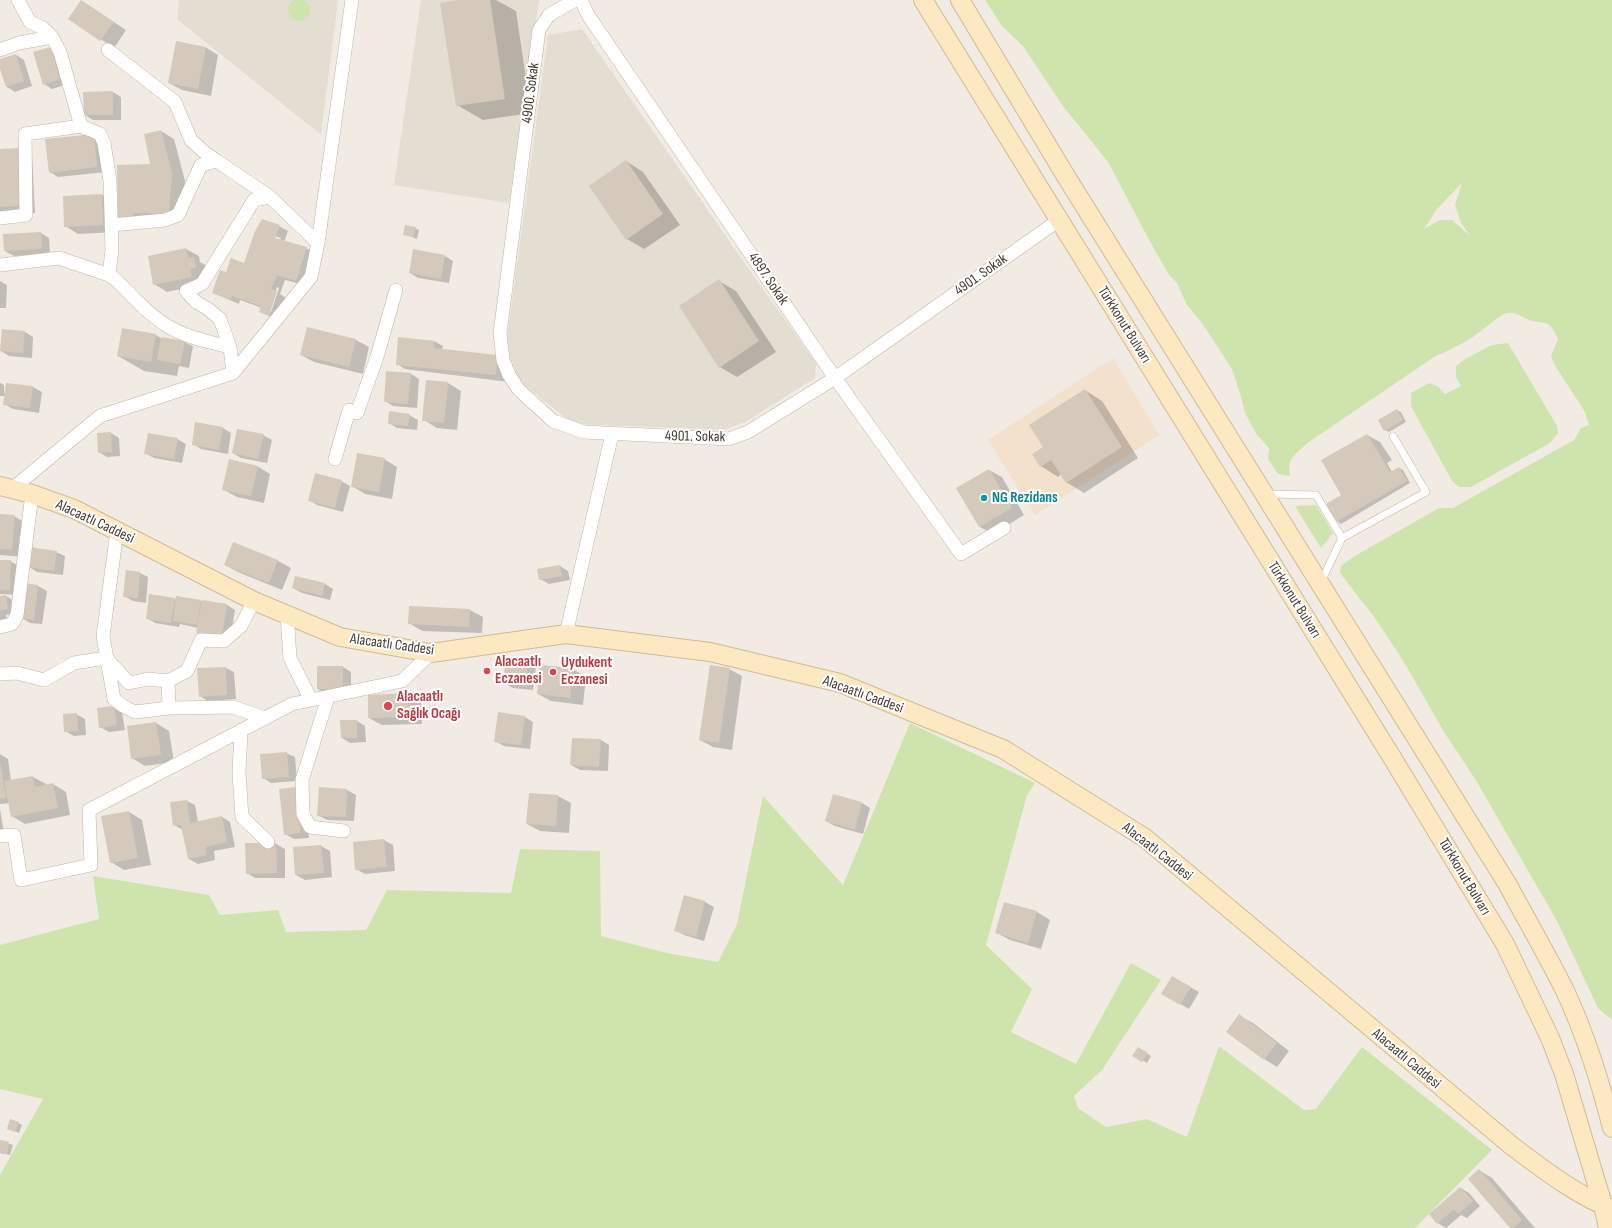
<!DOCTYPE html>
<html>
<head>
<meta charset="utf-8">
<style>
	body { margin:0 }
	canvas { display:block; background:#f1ebe3 }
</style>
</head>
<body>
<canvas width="1612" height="1228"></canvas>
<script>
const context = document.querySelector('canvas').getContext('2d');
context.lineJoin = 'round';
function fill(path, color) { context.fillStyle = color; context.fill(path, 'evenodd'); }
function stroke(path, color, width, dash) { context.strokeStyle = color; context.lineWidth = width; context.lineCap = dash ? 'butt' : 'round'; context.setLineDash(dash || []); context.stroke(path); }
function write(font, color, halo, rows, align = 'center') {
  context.font = font + ' "Sofia Sans Condensed",sans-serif'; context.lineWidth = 4; context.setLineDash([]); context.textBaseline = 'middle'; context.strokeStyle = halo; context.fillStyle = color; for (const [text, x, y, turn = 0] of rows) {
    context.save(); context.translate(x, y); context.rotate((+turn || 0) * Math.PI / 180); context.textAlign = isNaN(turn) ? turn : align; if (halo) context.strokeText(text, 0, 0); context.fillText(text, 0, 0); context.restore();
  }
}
fill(new Path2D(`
	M179,0H338L321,135L177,19Z
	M421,0H539L509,203L394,185Z
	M582,29L755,278L816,363L815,378L745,422L723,430L578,424L568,420L514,377L505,353L548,35Z`), '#e4ddd1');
fill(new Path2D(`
	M1113,358L1159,435L1035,515L988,440Z`), '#f3e0cd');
fill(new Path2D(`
	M288 10a11 11 0 1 1 22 0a11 11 0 1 1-22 0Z
	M985,0H1612V1020L1598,1008L1557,921L1477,782L1444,732L1404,662L1375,618L1340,573L1341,566L1353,557L1439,508H1453L1574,440L1581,428L1589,425L1585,412L1554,364L1551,356L1558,339C1550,322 1550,324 1533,321C1523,319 1518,311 1507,313C1502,313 1477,335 1470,339C1458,346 1446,352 1434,357L1306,444C1294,456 1287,458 1290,476L1278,474L1268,459L1269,448L1257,435L1245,413L1240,393L1232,369L1202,323L1187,305L1177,283L1169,275L1154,249L1108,162L1063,106L1023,46L1002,26ZM1462,183L1455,205L1461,223L1470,236L1452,220H1440L1424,229L1437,209Z
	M1508,343L1557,426L1558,433L1550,443L1471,487H1459L1452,481L1411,406V393L1429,383L1437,386L1445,394L1461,386L1456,377V366L1465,359L1492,345Z
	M1316,505L1333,533L1321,548L1295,506Z
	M910,723L1035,783L1027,795L986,945L1032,989L1011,1032L1076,1064L1131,963L1161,980L1102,1070L1074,1096L1078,1108L1106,1127L1147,1119L1187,1137L1219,1046L1304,1110L1316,1109L1362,1047L1492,1150L1415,1228H0V1175L43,1099L0,1089V945L99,919L93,876L209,895L220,915L278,910L286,932L366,930L387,890L511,893L520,849L600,851L601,936L667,953L718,962L737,924L763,796L843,885Z`), '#cfe4ac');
fill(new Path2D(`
	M464,0H496L516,11L531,113L483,120L457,105Z
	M82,1L126,30L114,48L69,18Z
	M205,47L218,55L211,96L182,90L169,83Z
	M50,48L59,53L68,84L52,89L44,84Z
	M16,55L24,60L32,86L15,92L7,87L0,66V60Z
	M113,92L121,97V120H93L85,115Z
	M161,131L174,139L185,181L182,221L166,220L127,221L119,217L151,165Z
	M93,135L102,140L106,172L58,177L50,172Z
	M0,150L32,156L35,213L0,215Z
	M626,161L643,172L680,225L644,249L627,239Z
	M102,195L115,203L116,232L78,234L65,226Z
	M262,221L279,226L288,231L284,242L306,248L315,253L305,285L285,280L280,294L285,297L277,320L261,312L262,308L240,300L239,304L213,293L221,271L227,274L232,260L249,266L245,262L256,232L260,233L256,230ZM264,233L281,238L280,240L264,235ZM277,287L279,288L271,312H269Z
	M415,228L419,230L417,239L404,234Z
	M41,233L49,238L50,254L14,256L5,251Z
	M186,249L199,256L200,262L207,266L204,284L167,292L154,284Z
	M445,256L453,261L449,283L418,278L410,273Z
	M0,281L7,285L6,308H0Z
	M719,281L736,291L776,352L737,377L720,367Z
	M308,328L356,340L369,347L363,374L314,362L301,355Z
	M25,332L33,337L32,358L9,356L1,351Z
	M156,335L162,339L184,342L193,346L189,368L179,366L177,376L144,371L118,356Z
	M399,338L434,341L443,346L442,350L498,356L509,382L405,369L397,364Z
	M411,374L419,379L417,408L393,406L385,401Z
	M427,381L448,383L461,391L457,430L437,428L424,420Z
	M0,383L4,385V393H5L7,384L33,387L42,392L39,413L13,409L4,404L5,396H0Z
	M1085,390L1102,401L1138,458L1084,493L1066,482L1061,474L1058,477L1041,466L1044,447Z
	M1397,410L1401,412L1406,422L1389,432L1385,430Z
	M409,415L418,420L417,430L397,428L389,423Z
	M223,428L231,433L228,454L201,449L193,444Z
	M111,433L119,438L120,456L107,457L99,452Z
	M263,435L272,440L267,463L241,458L233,453Z
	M1367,435L1380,442L1392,460L1387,463L1392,472L1399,468L1403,470L1410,483L1341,524L1337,521L1342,495Z
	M177,439L186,444L182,463L154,458L145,453Z
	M384,459L397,467L392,499L365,494L352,486Z
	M257,466L270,474L264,503L237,497L224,490Z
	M989,470L1002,477L1024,515L993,534L980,527Z
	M341,481L350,486L343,512L317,505L309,500Z
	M0,515L14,516L27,524L25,557L0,555Z
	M234,543L278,561L291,568L282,590L238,572L225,565Z
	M56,552L65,556L63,575L37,572L29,567Z
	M0,561H10L19,566V595L0,594Z
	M560,566L568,571L570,580L549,584L540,579Z
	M140,573L148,577L146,603L133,601L124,596Z
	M26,584L38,586L47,591L42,624L30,623L22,618Z
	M325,584L333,589L330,600L302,593L293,588Z
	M6,596L14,601L16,613L6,615L8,627L0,628V597Z
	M177,598L227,605L235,610L230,641L206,637L198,633V628L180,624L179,627L155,623L147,618L174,599L177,600Z
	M470,610L483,617L482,633L422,631L409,623Z
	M527,660L536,665L533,690L513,688L504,683Z
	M541,666L573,669L586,677L583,705L551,701L538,694Z
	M343,667L351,672V694H326L318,689Z
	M226,668L234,672L236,699L208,701L200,696Z
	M729,669L742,676L732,750L713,747L700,740Z
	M408,694L421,702L422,724L382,725L369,718Z
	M114,707L122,712L125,730L109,732L100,727Z
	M76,714L85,719L86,735L74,736L65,731Z
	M525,717L533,722L530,749L504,746L495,741Z
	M357,721L365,726L366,742L350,743L342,738Z
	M156,723L169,731L174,762L145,766L132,758Z
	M601,740L609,745L608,771L580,770L571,765Z
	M286,753L295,757L297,781L271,783L263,778Z
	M0,754L8,759L11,781L33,777L46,784V786L53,784L66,792L70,815L25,824L12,816L10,803L0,804Z
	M320,789L347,790L356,795L354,821L327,820L318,815Z
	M304,793L309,838L294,839L285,834Z
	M558,796L571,803L569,833L540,831L527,824Z
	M187,801L195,805L198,822L222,817L230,822L235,847L214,851L215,860L198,864L189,859L183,830L174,825Z
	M862,803L870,808L863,834L835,826L826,821Z
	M0,809L4,833L0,834Z
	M129,812L142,820L151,865L124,870L111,862L102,817Z
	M384,840L393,845L395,871L365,874L356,869Z
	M246,844H276L285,849V878H255L247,873Z
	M321,846L330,851L332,877L305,880L296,875L294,848Z
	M684,896L705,902L714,907L704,941L684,935L675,930Z
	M1005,903L1037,912L1050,920L1041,949L1010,940L997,933Z
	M1172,977L1199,992L1189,1009L1163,994Z
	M1240,1016L1253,1023L1289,1051L1277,1067L1264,1059Z
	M1138,1048L1151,1056L1147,1063L1134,1055Z
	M18,1123L22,1125L19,1133L12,1130Z
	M0,1141L13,1145L10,1155L0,1153Z
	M1479,1170L1492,1178L1535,1228H1511Z
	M1461,1188L1469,1193L1480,1206L1467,1218L1461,1215L1446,1228L1438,1223Z`), '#0003');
fill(new Path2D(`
	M81,0L114,22L100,41L68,19Z
	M457,0H490L505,99L456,106L440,3Z
	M176,41L206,47L198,89L168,83Z
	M51,47L60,79L43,85L33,52Z
	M16,54L24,81L6,87L0,69V59Z
	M113,91V115H84L83,92Z
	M161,130L172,173L169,214L133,213V217H118L117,165L150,164L144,134Z
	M94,134L97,167L49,173L45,139Z
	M19,148L22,206L0,207V149Z
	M626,160L663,214L626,240L589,186Z
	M102,194L103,225L64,227L63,196Z
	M262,219L280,225L275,238L307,247L296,281L277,275L271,289L277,291L269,316L259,312L261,306L232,296L231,300L212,293L220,270L226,272L231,258L244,263L255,231Z
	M405,225L416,227L413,237L403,235Z
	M41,232L42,249L4,251L3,234Z
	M186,248L188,258L194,257L196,268L190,269L192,277L153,285L148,256Z
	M413,249L445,255L441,279L409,273Z
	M719,279L759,341L719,368L679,306Z
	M307,327L356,339L349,367L300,355Z
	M122,328L156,334L151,362L117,356Z
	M2,329L25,331L23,353L0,351Z
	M161,337L185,341L180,364L157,360Z
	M398,337L434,341V348L498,355L496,375L396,365Z
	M386,371L411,373L408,404L384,402Z
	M426,380L448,382L444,423L422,421Z
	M6,383L33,386L30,408L3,405Z
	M1085,389L1122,447L1066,483L1051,460L1040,467L1032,454L1043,447L1029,425Z
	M1397,409L1403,420L1384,431L1378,420Z
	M389,411L410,414L408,426L388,424Z
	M195,422L223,427L219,450L192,445Z
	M237,429L264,434L258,459L232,453Z
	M111,432L112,452L98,453L97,433Z
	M148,433L178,438L174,459L144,454Z
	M1367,434L1390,472L1399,467L1407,481L1336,522L1326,504L1341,495L1321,460Z
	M357,453L385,458L379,492L351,487Z
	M229,459L258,466L251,496L222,490Z
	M989,469L1012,508L979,527L956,488Z
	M315,473L342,480L335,508L308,501Z
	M0,514L15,515L12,550L0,549Z
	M233,542L278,560L269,583L224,565Z
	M30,547L57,551L54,571L28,567Z
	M0,560H11L10,590H0Z
	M560,565L562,576L539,580L537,569Z
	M126,570L140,572L138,598L123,597Z
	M295,576L325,583L322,596L292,588Z
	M25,583L38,585L34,620L21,618Z
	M149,594L175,598L171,623L146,619Z
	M6,595L8,609L0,610V596Z
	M176,596L201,600L197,625L173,621Z
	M202,600L227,604L222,637L196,633Z
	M409,606L470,609L469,627L408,624Z
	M506,657L528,659L525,686L503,684Z
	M540,665L573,668L570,698L537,694Z
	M710,665L730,668L719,743L699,740Z
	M317,666H343V689H317Z
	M226,667L227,695L199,697L197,668Z
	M408,693L409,717L368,718V695Z
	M114,706L117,725L99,728L97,708Z
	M498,712L525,716L521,745L494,742Z
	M77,713L78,731L64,732L63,714Z
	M340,720H357V738H341Z
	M156,722L161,755L131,759L127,726Z
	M572,738L601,739L599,767L570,765Z
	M287,752L289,777L262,779L260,754Z
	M0,761L6,798L0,799Z
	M33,776L35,787L53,783L58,808L11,817L4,781Z
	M296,787L301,833L284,835L279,789Z
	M319,787L347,789L346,817L317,816Z
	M529,793L558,795L556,826L526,824Z
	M833,794L862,802L855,830L825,821Z
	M187,800L190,823L222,816L227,842L206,847L207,855L188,859L181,825L173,826L170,802Z
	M129,811L138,858L110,863L101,816Z
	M384,839L387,867L355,870L353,842Z
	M245,843H276L277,873L246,874Z
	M321,845L324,873L295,875L293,847Z
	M684,895L705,901L696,937L674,931Z
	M1004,902L1037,911L1028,943L995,933Z
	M1172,976L1191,987L1180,1005L1161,994Z
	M1239,1014L1277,1043L1264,1060L1226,1032Z
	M1138,1047L1148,1053L1142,1062L1132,1056Z
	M10,1119L19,1122L15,1132L7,1129Z
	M0,1140L9,1142L7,1154L0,1153Z
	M1479,1169L1522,1220L1513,1228H1510L1468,1179Z
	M1460,1187L1473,1201L1458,1214L1454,1209L1437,1224L1429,1214Z`), '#d5c9bc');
const lane = new Path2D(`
	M1267,494L1316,495L1342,538
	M1321,582L1342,538L1426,492L1393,436`);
const street = new Path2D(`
	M18,0L30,22L43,28L52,37L60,52L81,126L100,134L104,143L110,181L112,250L109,275
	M575,0L549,15L539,30L500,333L503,360L509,375L519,390L553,421L584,432L729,439L748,432L835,378L1059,220
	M581,0L588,15L835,378L961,554L1004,528
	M0,50L19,43L52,37
	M108,50L175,102L191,140L204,152L217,161
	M0,218L26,215L25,134L81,126
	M111,225L165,220L178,215L201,165L217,161L270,197L318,243
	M0,265L59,258L109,275L115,279C133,296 149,316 171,328C189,338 210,342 230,347L233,373
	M230,347L220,319L208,309L196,302L186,291L202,284L254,200L270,197
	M357,413L377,357L396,290
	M335,459L349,410
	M12,489L100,416L233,373L311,277L318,243L352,0
	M117,531L103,636L114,699L123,706L135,712L169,708L233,707L265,718
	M287,615L290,658L311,700
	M0,627L12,624L17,615L32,494
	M566,634L612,434
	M0,674L17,673L44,680L74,663L106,658L129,683L148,679L168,681L169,708
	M168,681L187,671L201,640L224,641L241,626L254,601
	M328,697L302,780L303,814L310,827L344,831
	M241,730L239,773L242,817L268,842
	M0,836L14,835L21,880L91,865L89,810L292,704L402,681L431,653`);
const secondary = new Path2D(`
	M923,0L1393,759L1505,944L1550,1038L1564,1074L1603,1205L1608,1228
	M960,0L1067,178L1508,885C1527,921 1548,956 1566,993C1586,1036 1600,1081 1612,1128
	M0,486L32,494L74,509L254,601L340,637L431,653L566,634L710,652L840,683L1003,749L1145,838L1512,1146C1543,1169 1576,1195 1612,1209`);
stroke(lane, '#bfb5a9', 8);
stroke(street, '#bfb5a9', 14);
stroke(secondary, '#d0bb94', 20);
stroke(lane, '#fff', 7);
stroke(street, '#fff', 13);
stroke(secondary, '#fce9c1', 18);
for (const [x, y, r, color] of [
	[984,498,4,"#0f9aa8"],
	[487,671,4,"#e0444e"],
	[553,672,4,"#e0444e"],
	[388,706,5,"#e0444e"]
]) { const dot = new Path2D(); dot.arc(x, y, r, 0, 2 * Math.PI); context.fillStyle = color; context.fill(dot); stroke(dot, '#fff', 1.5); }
write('15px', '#423b33', '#fff', [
	["4900. Sokak",531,93,-83],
	["4901. Sokak",981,275,-35],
	["4897. Sokak",768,279,56],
	["Türkkonut Bulvarı",1124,325,58],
	["4901. Sokak",695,437,1],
	["Alacaatlı Caddesi",95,522,25],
	["Türkkonut Bulvarı",1294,600,58],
	["Alacaatlı Caddesi",392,645,8],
	["Alacaatlı Caddesi",863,695,20],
	["Alacaatlı Caddesi",1157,852,38],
	["Türkkonut Bulvarı",1464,877,59],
	["Alacaatlı Caddesi",1406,1059,40]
]);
write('bold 15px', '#0d838f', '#fff', [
	["NG Rezidans",992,498]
], 'left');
write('bold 15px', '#be3a42', '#fff', [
	["Alacaatlı",495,662],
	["Eczanesi",495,679],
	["Uydukent",561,663],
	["Eczanesi",561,680],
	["Alacaatlı",397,697],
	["Sağlık Ocağı",397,714]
], 'left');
</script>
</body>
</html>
